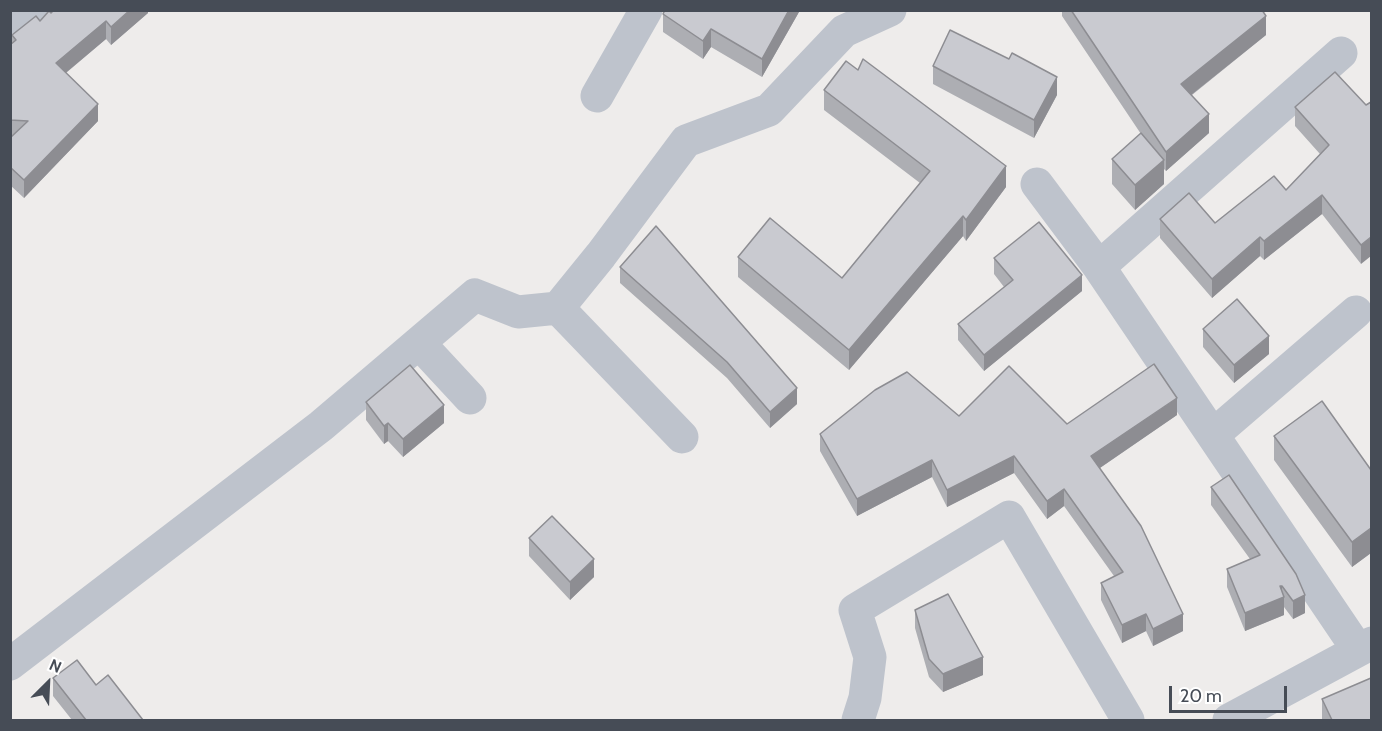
<!DOCTYPE html>
<html>
<head>
<meta charset="utf-8">
<style>
	body { margin:0 }
	#map { position:relative; width:1382px; height:731px; overflow:hidden; background:#eeeceb; font-family:Cabin,sans-serif }
	canvas { display:block }
	.frame { position:absolute; inset:0; border:12px solid #464c56; pointer-events:none }
	.north { position:absolute; left:18px; top:653px; width:60px; height:60px; -webkit-text-stroke:4px #fff; paint-order:stroke; rotate:24deg; font-size:16px; font-weight:700; line-height:24px; text-align:center; color:#464c56 }
	.north::after { content:''; display:block; margin:auto; width:21px; height:27px; background:#464c56; clip-path:polygon(50% 0,100% 100%,50% 72%,0 100%) }
	.scale { position:absolute; left:1169px; top:686px; width:118px; height:27px; box-sizing:border-box; border:3px solid #464c56; border-top:0; padding-left:8px; font-size:18px; line-height:21px; white-space:nowrap; color:#464c56; -webkit-text-stroke:4px #fff; paint-order:stroke }
</style>
</head>
<body>
<div id="map">
<canvas width="1382" height="731"></canvas>
<div class="frame"></div>
<div class="north">N</div>
<div class="scale">20 m</div>
</div>
<script>
const context = document.querySelector('canvas').getContext('2d');
context.lineJoin = 'round';
function stroke(path, color, width, dash) { context.strokeStyle = color; context.lineWidth = width; context.lineCap = dash ? 'butt' : 'round'; context.setLineDash(dash || []); context.stroke(path); }
function fill(path, color) { context.fillStyle = color; context.fill(path, 'evenodd'); }
stroke(new Path2D(`
	M10,31L35,10
	M597,96L646,10
	M1037,184L1099,267L1358,650
	M1099,267L1341,53
	M558,308L682,437
	M419,343L470,398
	M1213,435L1356,312
	M10,664L321,426L475,295L518,312L558,308L601,255L686,141L769,110L844,31L890,10
	M858,720L865,698L870,657L855,610L1009,517L1128,720
	M1229,720L1372,643`), '#bec3cc', 33);
fill(new Path2D(`
	M148,10V13L111,45L106,39L66,73L98,121L24,198L10,185V45L12,44V35L40,21L51,13Z
	M799,10V12L762,77L711,47L703,59L663,32V14Z
	M1062,10H1267L1263,12L1266,35L1192,95L1209,133L1166,171L1164,169V184L1135,210L1112,184V159L1141,134L1062,16Z
	M1009,59L1057,95L1034,138L933,84V66Z
	M824,90L1006,187L966,241L963,236L849,370L738,277V257L842,278L920,183L824,110Z
	M1366,105L1361,264L1322,214L1264,260L1260,256L1212,298L1160,238V219L1215,223L1286,190L1320,154L1295,126V107Z
	M994,258L1082,291L984,371L958,340V324L1004,287L994,274Z
	M620,267L797,404L770,428L727,378L620,283Z
	M1203,329L1269,354L1234,383L1203,347Z
	M366,402L444,423L403,457L388,441L384,444L366,420Z
	M1177,415L1100,468L1183,631L1153,646L1146,631L1122,643L1101,600V583L1114,576L1064,506L1047,519L1014,473L947,507L932,477L857,516L820,451V434L959,416L1067,424Z
	M1274,436L1371,470V553L1352,567L1274,460Z
	M1211,487L1305,613L1293,619L1284,607V615L1245,631L1227,587V569L1250,559L1211,505Z
	M529,538L594,577L570,600L529,556Z
	M915,610L983,675L943,692L929,677L915,628Z
	M53,678L96,685L143,720H72L53,696Z
	M1322,699L1371,720H1322Z`), '#adaeb3');
fill(new Path2D(`
	M130,10H148V13L111,45V27Z
	M789,10H799V12L762,77V59Z
	M1266,16V35L1181,103V84Z
	M106,21V39L56,81V63Z
	M711,29V47L703,59V41Z
	M1057,77V95L1034,138V120Z
	M98,104V121L24,198V180Z
	M1209,114V133L1166,171V152Z
	M1164,160V184L1135,210V185Z
	M1006,166V187L966,241V220Z
	M1322,195V214L1264,260V241Z
	M963,216V236L849,370V350Z
	M1260,237V256L1212,298V279Z
	M1371,237V256L1361,264V245Z
	M1082,275V291L984,371V355Z
	M1269,336V354L1234,383V365Z
	M797,388V404L770,428V412Z
	M1177,398V415L1091,474V456Z
	M444,405V423L403,457V439Z
	M388,423V441L384,444V426Z
	M1014,456V473L947,507V490Z
	M932,460V477L857,516V499Z
	M1064,489V506L1047,519V501Z
	M1371,528V553L1352,567V542Z
	M594,559V577L570,600V582Z
	M1280,586H1282V598L1284,597V615L1245,631V613Z
	M1305,595V613L1293,619V601Z
	M1146,614V631L1122,643V625Z
	M1183,614V631L1153,646V629Z
	M983,657V675L943,692V674Z`), '#8d8d92');
const building = new Path2D(`
	M54,10H130L111,27L106,21L56,63L98,104L24,180L10,167V138L28,121L10,120V45L16,40L12,35L36,16L40,21L49,11L51,13Z
	M665,10H789L762,59L711,29L703,41L663,14Z
	M1071,10H1262L1266,16L1181,84L1209,114L1166,152Z
	M950,30L1009,59L1012,53L1057,77L1034,120L933,66Z
	M863,59L1006,166L966,220L963,216L849,350L738,257L770,218L842,278L930,171L824,90L846,61L858,70Z
	M1335,72L1366,105L1371,102V237L1361,245L1322,195L1264,241L1260,237L1212,279L1160,219L1189,193L1215,223L1274,176L1286,190L1329,145L1295,107Z
	M1141,133L1164,160L1135,185L1112,159Z
	M1039,222L1082,275L984,355L958,324L1013,280L994,258Z
	M656,226L797,388L770,412L727,362L620,267Z
	M1237,299L1269,336L1234,365L1203,329Z
	M1154,364L1177,398L1091,456L1141,526L1183,614L1153,629L1146,614L1122,625L1101,583L1123,572L1064,489L1047,501L1014,456L947,490L932,460L857,499L820,434L875,390L907,372L959,416L1009,366L1067,424Z
	M410,365L444,405L403,439L388,423L384,426L366,402Z
	M1322,401L1371,470V528L1352,542L1274,436Z
	M1229,475L1296,574L1305,595L1293,601L1282,586H1280L1284,597L1245,613L1227,569L1260,555L1211,487Z
	M552,516L594,559L570,582L529,538Z
	M948,594L983,657L943,674L929,659L915,610Z
	M77,660L96,685L108,675L143,720H86L53,678Z
	M1371,678V720H1332L1322,699Z`);
fill(building, '#c9cad0');
stroke(building, '#8d8d92', 1.5);
</script>
</body>
</html>
